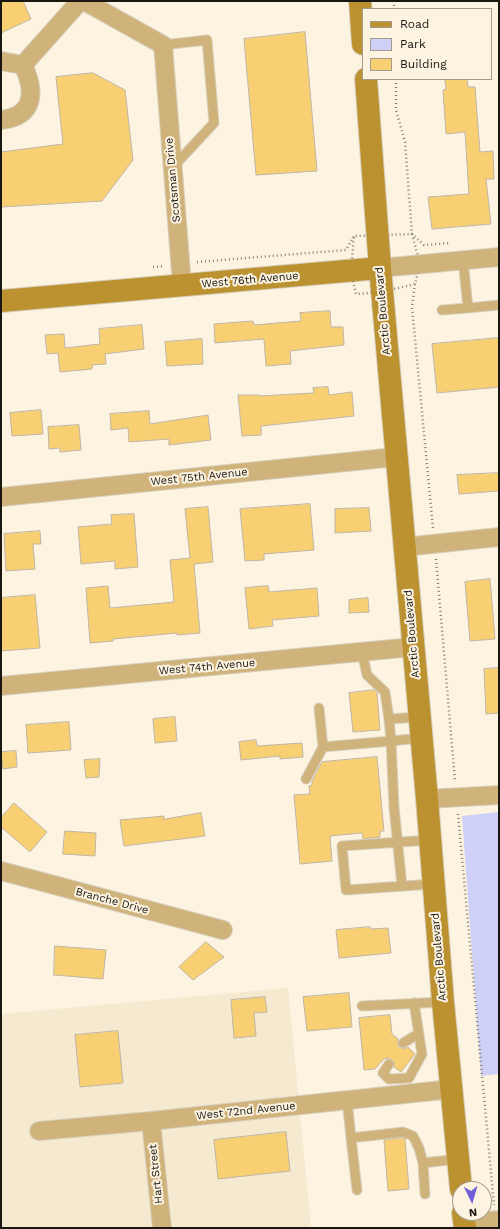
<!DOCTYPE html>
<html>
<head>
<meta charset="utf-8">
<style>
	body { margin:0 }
	#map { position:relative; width:500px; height:1229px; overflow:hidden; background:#fcf3e1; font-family:"Work Sans",sans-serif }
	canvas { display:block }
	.frame { position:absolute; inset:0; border:2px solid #1a1711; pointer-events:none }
	.legend { position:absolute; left:362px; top:8px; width:130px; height:72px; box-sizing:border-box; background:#fcf3e1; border:1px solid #a29b8e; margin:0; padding:5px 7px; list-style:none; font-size:12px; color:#1a1711 }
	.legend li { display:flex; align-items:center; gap:8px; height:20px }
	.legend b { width:20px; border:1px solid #a29b8e }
	.north { position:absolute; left:452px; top:1181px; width:40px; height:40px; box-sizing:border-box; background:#fcf3e1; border:1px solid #a29b8e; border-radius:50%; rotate:175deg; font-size:11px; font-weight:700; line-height:16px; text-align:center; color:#1a1711 }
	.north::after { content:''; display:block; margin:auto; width:14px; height:18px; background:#6f60da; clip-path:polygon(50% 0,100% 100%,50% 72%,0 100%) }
</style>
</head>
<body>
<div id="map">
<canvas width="500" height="1229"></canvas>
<div class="frame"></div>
<ul class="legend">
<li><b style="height:5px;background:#bc9231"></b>Road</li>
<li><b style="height:11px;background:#cfd0f8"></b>Park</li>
<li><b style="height:11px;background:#f9cf74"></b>Building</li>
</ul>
<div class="north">N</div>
</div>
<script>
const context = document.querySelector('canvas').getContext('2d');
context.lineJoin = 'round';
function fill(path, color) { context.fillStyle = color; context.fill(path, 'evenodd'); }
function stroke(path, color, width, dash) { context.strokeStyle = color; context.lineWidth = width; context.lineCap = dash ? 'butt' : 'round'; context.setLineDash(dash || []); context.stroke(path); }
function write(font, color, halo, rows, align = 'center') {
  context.font = font + ' "Work Sans",sans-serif'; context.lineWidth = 4; context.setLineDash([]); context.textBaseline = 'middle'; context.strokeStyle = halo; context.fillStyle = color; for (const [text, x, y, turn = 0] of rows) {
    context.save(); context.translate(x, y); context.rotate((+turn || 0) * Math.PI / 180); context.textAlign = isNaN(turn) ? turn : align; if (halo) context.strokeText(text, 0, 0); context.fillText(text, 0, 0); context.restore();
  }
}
fill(new Path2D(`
	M288,988L311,1228H1V1014Z`), '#f5e9d0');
fill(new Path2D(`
	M499,812V1074L481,1076L462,816Z`), '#cfd0f8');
const building = new Path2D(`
	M1,1H23L31,19L1,33Z
	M305,32L317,171L256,175L244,39Z
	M93,73L125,90L133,160L102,201L1,207V152L63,144L56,77Z
	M445,79H467L468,87H475L480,152L493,151L494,179H486L491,224L432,229L428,197L469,194L465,132L446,134L443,90L446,89Z
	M330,311L331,327H343L344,345L290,351L291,364L266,366L264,339L215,343L214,324L253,321L254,325L301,321L300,313Z
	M142,325L144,349L105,354L106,364L92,365V369L60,372L58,353L47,354L45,335L64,334L65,348L100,344L99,329Z
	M499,338V387L437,393L432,344Z
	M202,339L203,364L167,366L165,342Z
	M328,387L329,395L352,392L354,416L261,426V435L242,436L238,395H259V396L314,393L313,388Z
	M41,410L43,434L12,436L10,413Z
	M149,411L150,424L208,415L211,440L169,445V439L129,442L128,428L111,430L110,414Z
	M79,425L81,450L60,452V448L49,449L48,427Z
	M499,473V491L459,494L457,475Z
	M310,504L314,550L264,554V560L245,561L240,509Z
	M208,507L213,562L194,564L200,633L177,635V633L113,639V641L90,643L86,588L108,586L110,608L174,602L170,560L190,558L185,509Z
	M369,508L371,531L335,533V509Z
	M134,514L138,567L115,569V561L81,564L78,527L112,524L111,515Z
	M40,531L41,544H33L35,569L6,571L4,534Z
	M490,579L495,639L470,641L465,582Z
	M268,586L269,592L317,588L319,616L272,620L273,626L249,629L245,588Z
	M35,595L40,648L1,651V598Z
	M368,598L369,612L349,613V600Z
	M499,668V713L486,714L484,669Z
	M375,690L377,693L380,730L353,732L349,693Z
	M175,717L177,741L155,743L153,719Z
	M69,722L71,750L28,753L26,725Z
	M256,740L257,746L302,743L303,757L280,759V756L241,760L239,742Z
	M16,751L17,767L3,769L1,752Z
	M377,757L384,831H380V837L363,839L362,833L330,836L332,861L300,864L294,795L310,794L309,786L312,785V781L322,762Z
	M100,759L99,777L86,778L84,760Z
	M14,803L47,832L30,852L1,827V818Z
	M201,813L205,836L124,846L120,820L164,816V819Z
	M65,831L96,833L95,856L63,854Z
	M370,927L371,929L388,928L391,953L339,958L336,930Z
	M206,942L224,957L193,980L179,967Z
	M55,946L106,950L103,979L54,975Z
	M349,993L352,1027L307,1031L303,997Z
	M265,997L267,1012L254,1013L256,1036L234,1038L231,1000Z
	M390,1015L392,1034L398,1039V1046L403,1049L408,1047L415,1054L401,1072L394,1067V1062L390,1058L384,1059L375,1069L364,1070L359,1018Z
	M118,1031L123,1083L80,1087L75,1035Z
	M286,1132L290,1171L218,1179L214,1140Z
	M402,1138L405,1139L409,1189L388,1191L384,1140Z`);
fill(building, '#f9cf74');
stroke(building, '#beb6a5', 1);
const lane = new Path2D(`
	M163,45L207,40L214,123L173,167
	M463,260L468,308L499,305
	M442,310L468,308
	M362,652L367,675L385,692L389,719
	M319,708L323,747L391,741L389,719L419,717
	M306,779L323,747
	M430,840L342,846L346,890L433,884
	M402,886L394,807L391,741L421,738
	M362,1006L443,1002
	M403,1043L418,1034
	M389,1064L383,1073L389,1079L409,1078L422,1054L414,1003
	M347,1100L351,1138
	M357,1190L351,1138L403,1132L413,1136L419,1148L423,1163
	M425,1194L423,1163L458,1159`);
const street = new Path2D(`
	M84,1L163,45L182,285
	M1,61L23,65
	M23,65L80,1
	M1,120C36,116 35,90 23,65
	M380,268L499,257
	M1,497L396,457
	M404,547L499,537
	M1,686L413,647
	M427,799L499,795
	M1,871L223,930
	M151,1121L162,1228
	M39,1131L151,1121L452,1089
	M464,1223L499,1220`);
const secondary = new Path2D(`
	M360,1L363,44
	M366,79L380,268L427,799L443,1002L461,1189
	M1,301L380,268
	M463,1213L465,1228`);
stroke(lane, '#d8d0c0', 11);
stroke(street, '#d8d0c0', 20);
stroke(secondary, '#d8d0c0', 24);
stroke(new Path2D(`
	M393,1L395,9
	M396,79V110L405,142L412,234L424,245L451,243
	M412,234L420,264L415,284L382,292L356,294L351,271L354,236Z
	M197,262L346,250L354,236
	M153,267L164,266
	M415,284L412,307L433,528
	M436,559L455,781
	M458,814L494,1205`), '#868075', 2.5, [1, 3]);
stroke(lane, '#cfb37b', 9);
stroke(street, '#cfb37b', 18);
stroke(secondary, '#bc9231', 22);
write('11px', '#1a1711', '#fcf3e1', [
	["Scotsman Drive",173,180,-95],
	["West 76th Avenue",250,280,-5],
	["Arctic Boulevard",383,311,-95],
	["West 75th Avenue",199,477,-6],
	["Arctic Boulevard",412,634,-95],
	["West 74th Avenue",207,667,-5],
	["Branche Drive",112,901,15],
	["Arctic Boulevard",439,957,-95],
	["West 72nd Avenue",246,1111,-6],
	["Hart Street",156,1174,-96]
]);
</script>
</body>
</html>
